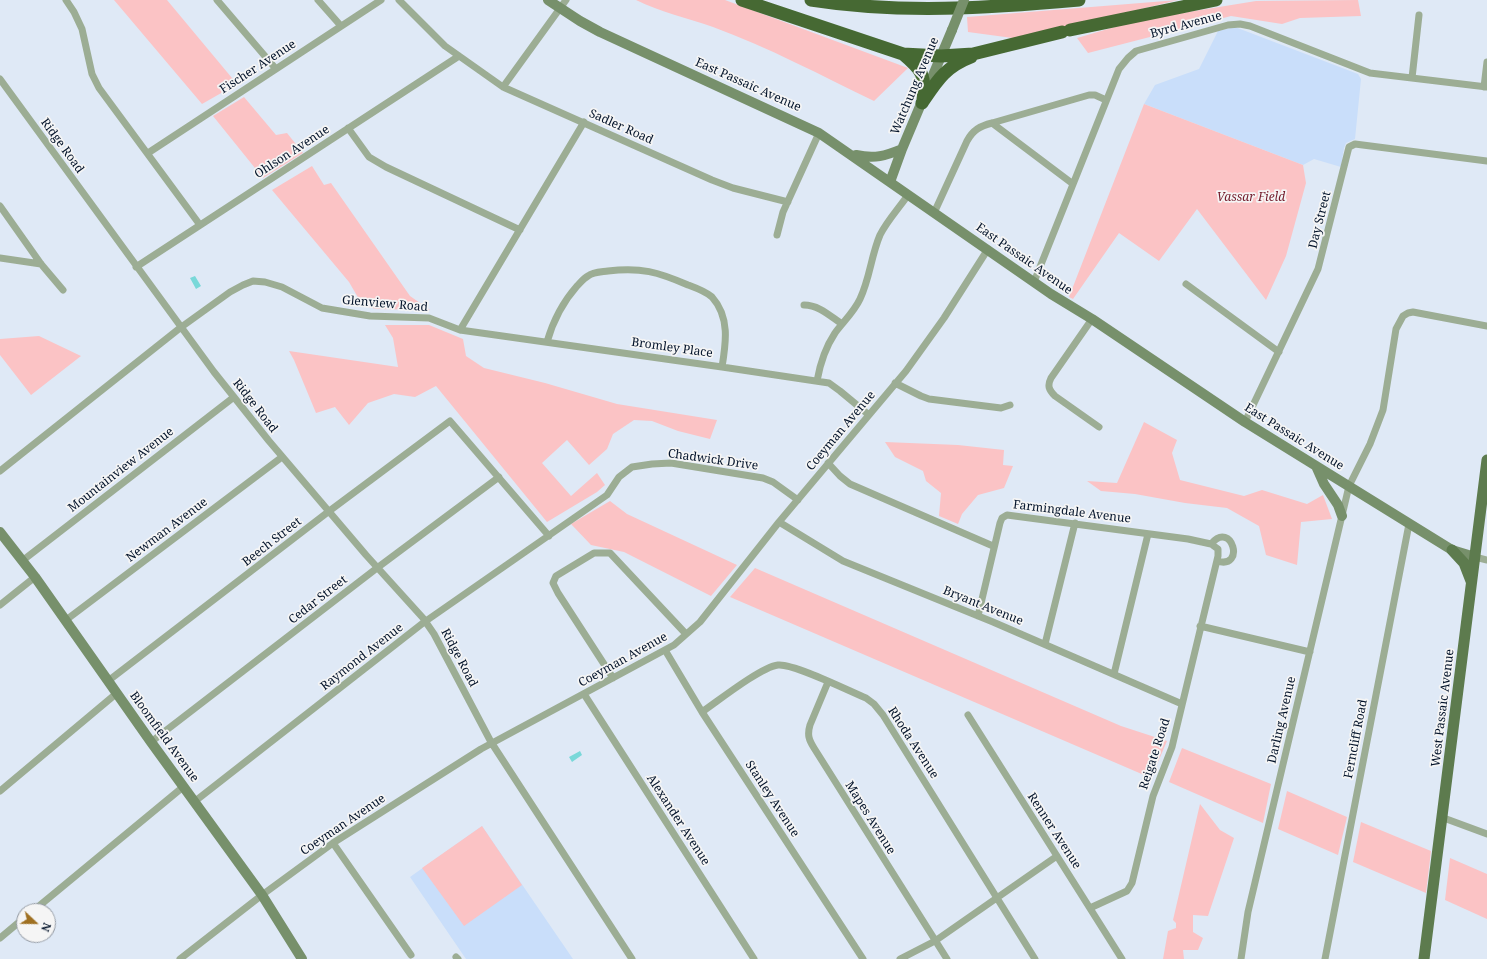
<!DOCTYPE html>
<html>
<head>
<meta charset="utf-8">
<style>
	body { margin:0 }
	#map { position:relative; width:1487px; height:959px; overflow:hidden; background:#dfe9f6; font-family:"Noto Serif",serif }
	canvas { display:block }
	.north { position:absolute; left:16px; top:903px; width:40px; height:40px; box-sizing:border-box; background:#f5f5f5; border:1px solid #949ba4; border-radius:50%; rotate:112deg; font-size:11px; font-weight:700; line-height:16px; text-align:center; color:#03132a }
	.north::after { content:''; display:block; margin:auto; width:14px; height:18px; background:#9f7022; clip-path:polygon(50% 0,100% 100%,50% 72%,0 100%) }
</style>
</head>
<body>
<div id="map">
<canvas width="1487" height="959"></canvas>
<div class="north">N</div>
</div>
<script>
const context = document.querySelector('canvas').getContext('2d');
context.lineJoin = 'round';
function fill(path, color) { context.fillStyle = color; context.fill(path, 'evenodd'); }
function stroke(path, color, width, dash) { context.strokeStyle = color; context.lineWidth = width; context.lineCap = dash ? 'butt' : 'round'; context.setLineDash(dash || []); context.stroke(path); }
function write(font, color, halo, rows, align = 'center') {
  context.font = font + ' "Noto Serif",serif'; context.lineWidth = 3.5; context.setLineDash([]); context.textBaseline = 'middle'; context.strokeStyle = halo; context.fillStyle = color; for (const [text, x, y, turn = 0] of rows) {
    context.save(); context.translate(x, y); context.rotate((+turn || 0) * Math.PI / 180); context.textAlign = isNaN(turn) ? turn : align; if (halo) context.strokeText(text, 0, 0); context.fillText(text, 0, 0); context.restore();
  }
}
fill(new Path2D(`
	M1235,27L1358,74L1361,79L1355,139L1346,143L1344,148L1341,167L1314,159L1303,165L1144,104L1155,85L1199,69L1218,31Z
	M482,826L573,959H466L410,877Z`), '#c9defa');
fill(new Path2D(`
	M114,0H167L237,84L202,104Z
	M636,0H725L908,68L874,101C822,76 768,47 713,27C688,18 660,12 636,0Z
	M1178,0L1020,39L968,32L967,17Z
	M1358,0L1361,16L1300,18L1282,24L1231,16L1088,53L1077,38L1139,20L1256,1Z
	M244,97L276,135L287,133L303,153L263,178L213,116Z
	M1144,104L1303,165L1306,183L1286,256L1266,300L1197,209L1159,261L1119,233L1073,299L1069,297Z
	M312,166L324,185L331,183L410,296L430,310L377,309L363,306L349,282L272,190Z
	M385,325H429L463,339L466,356L484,368L545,383L617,404L717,420L710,439L678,431L652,421L634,420L613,434L607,449L589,465L567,440L542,463L571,496L597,473L605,485L597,492L547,522L436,386L415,397L394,394L368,403L349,425L335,407L316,413L294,360L289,351L398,367L393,338Z
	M39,336L81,356L31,395L0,355V339Z
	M1144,422L1177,440L1172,453L1180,480L1244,496L1262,490L1307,504L1323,495L1332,519L1301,522L1297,565L1266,555L1259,526L1227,508L1185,503L1135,494L1101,491L1087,481L1117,483Z
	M885,442L958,445L1004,450L1003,465L1013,466L1004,488L978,495L962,514L958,524L939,516L941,493L926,481L923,471L895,457Z
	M610,501L627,514L737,565L711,596L624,552L591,545L571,524Z
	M755,568L1121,726L1167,741L1151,778L730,597Z
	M1182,748L1271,784L1263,823L1169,782Z
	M1287,791L1347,817L1338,855L1278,829Z
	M1200,804L1220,830L1234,838L1208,916L1193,915V932L1203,938L1198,950H1183L1184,959H1163L1168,931L1176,928V923L1173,920Z
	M1361,822L1431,851L1426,893L1353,862Z
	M482,826L522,885L464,926L422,868Z
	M1450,858L1487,874V919L1445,900Z`), '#fbc3c5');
fill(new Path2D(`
	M195,276L201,286L196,289L190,278Z
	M580,751L582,755L572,762L569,757Z`), '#79d8d9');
stroke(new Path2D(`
	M66,0L74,12L82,29L92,74L99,88L200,225
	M217,0L276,69
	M318,0L341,26
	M399,0L445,46L503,87L712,180L733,188L788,202
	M1412,78L1419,15
	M0,79L214,372L269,441L366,555L423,618L434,634L491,742L632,959
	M503,87L566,0
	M1484,87L1487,62
	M992,123L1073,184
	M348,128L369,157L386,167L520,230
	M148,153L381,0
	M0,206L41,264L63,290
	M934,213L967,141C973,130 980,126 992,123L1089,95H1095L1106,100
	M777,235L783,212L819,133
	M0,258L41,264
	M136,267L459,56
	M1034,282L1119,69L1128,58L1136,51L1228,25L1240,24L1250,26L1370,73L1487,87
	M1186,284L1279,352
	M804,305C819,305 830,316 842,324
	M1092,319L1051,378C1047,386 1049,390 1055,396L1099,427
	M460,330L584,122
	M547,342C553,321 562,303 577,286C580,283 584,278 588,276C593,272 602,272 608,271C641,267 658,272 688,285C696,288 705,291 712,297C730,317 726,343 722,367
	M817,381C820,364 825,348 835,333C843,322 854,312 860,299C870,278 871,256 880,235C887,221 899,208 908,195
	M895,383L921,396L929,399L1001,408L1010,405
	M1245,422L1318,269L1349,147L1355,144L1487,161
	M828,463L840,476L850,484L993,546
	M0,471L180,328L230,292L243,285L253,281L265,282L282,287L322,308L370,316L429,318L460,330L722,367L829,383L840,391L869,415
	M779,522L843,561L993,622L1182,704
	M1211,544C1232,519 1246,570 1217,561
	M1475,557L1487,560
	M22,561L234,397
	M0,605L35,577
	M978,616L1000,523L1002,518L1007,515L1188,539L1211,544L1218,549V556L1176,730L1172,747L1153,796L1132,883L1127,891L1090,908
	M66,620L282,457
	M1200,626L1310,652
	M1045,644L1075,523
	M665,650L702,712L863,959
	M1114,674L1148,534
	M613,678L558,593L553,583L556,576L594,553H610L686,634
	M108,681L328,512L450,421L549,536
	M828,682L810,725C807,735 809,740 814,748L947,959
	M584,694L754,959
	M702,712C718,701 761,667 778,665C793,663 849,691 866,698L874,704L883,715L1035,959
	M968,715L1122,959
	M151,742L377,568L499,477
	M0,791L117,693
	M194,802L423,623L607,495L619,477L632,467L652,464L671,463L763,478L773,482L798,500
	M1441,817L1487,834
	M333,843L411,955
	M33,911L183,787
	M0,938L24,918
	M456,957L458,959
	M180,959L262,895L333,843L481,749L674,645L700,622L779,522L906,371L944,318L988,249
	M900,959L935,941L1057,856
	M1241,959L1248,912L1349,486L1370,444L1383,410L1396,329L1403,316L1408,313L1413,312L1487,326
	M1325,959L1409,524`), '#9cad94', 7);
stroke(new Path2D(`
	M548,0L580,21L600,32L819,133L1051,294L1092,319L1245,422L1452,550L1475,557
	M856,155C875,159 885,156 902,149
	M890,182L902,149L952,30
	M1316,466L1324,484L1338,505L1342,516
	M0,532L35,577L151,742L262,895L302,959`), '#77906b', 10);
stroke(new Path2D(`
	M1452,550L1464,563L1471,581
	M1424,959L1487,460`), '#5d7b4e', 11);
stroke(new Path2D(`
	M742,0L903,54L941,56L973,54L1062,32
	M811,0C900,14 989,8 1079,0
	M1070,30L1216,0
	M903,54C922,70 926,75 923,100
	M922,103C937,81 945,67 971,57`), '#466933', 13);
stroke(new Path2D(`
	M952,30L964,0`), '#77906b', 10);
write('12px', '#03132a', '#f5f5f5', [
	["Byrd Avenue",1186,25,-15],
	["Fischer Avenue",258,67,-33],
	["East Passaic Avenue",748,85,24],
	["Watchung Avenue",915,86,-67],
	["Sadler Road",621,127,24],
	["Ridge Road",62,146,54],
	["Ohlson Avenue",292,152,-33],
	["Day Street",1320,220,-76],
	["East Passaic Avenue",1024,259,35],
	["Glenview Road",385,304,5],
	["Bromley Place",672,348,8],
	["Ridge Road",255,406,52],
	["Coeyman Avenue",841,431,-50],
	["East Passaic Avenue",1294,437,32],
	["Chadwick Drive",713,460,8],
	["Mountainview Avenue",121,470,-38],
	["Farmingdale Avenue",1072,512,7],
	["Newman Avenue",167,530,-37],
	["Beech Street",272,542,-38],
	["Cedar Street",318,600,-38],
	["Bryant Avenue",983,606,22],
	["Raymond Avenue",362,657,-38],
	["Ridge Road",459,658,62],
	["Coeyman Avenue",623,660,-29],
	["West Passaic Avenue",1443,708,-83],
	["Darling Avenue",1282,720,-77],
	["Bloomfield Avenue",164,737,54],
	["Ferncliff Road",1356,739,-79],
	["Rhoda Avenue",913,743,57],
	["Reigate Road",1155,754,-72],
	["Stanley Avenue",772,799,57],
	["Mapes Avenue",870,818,58],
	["Alexander Avenue",678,820,57],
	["Coeyman Avenue",343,825,-34],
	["Renner Avenue",1054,831,57]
]);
write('italic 12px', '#721a2a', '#f5f5f5', [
	["Vassar Field",1251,198]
]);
</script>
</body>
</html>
